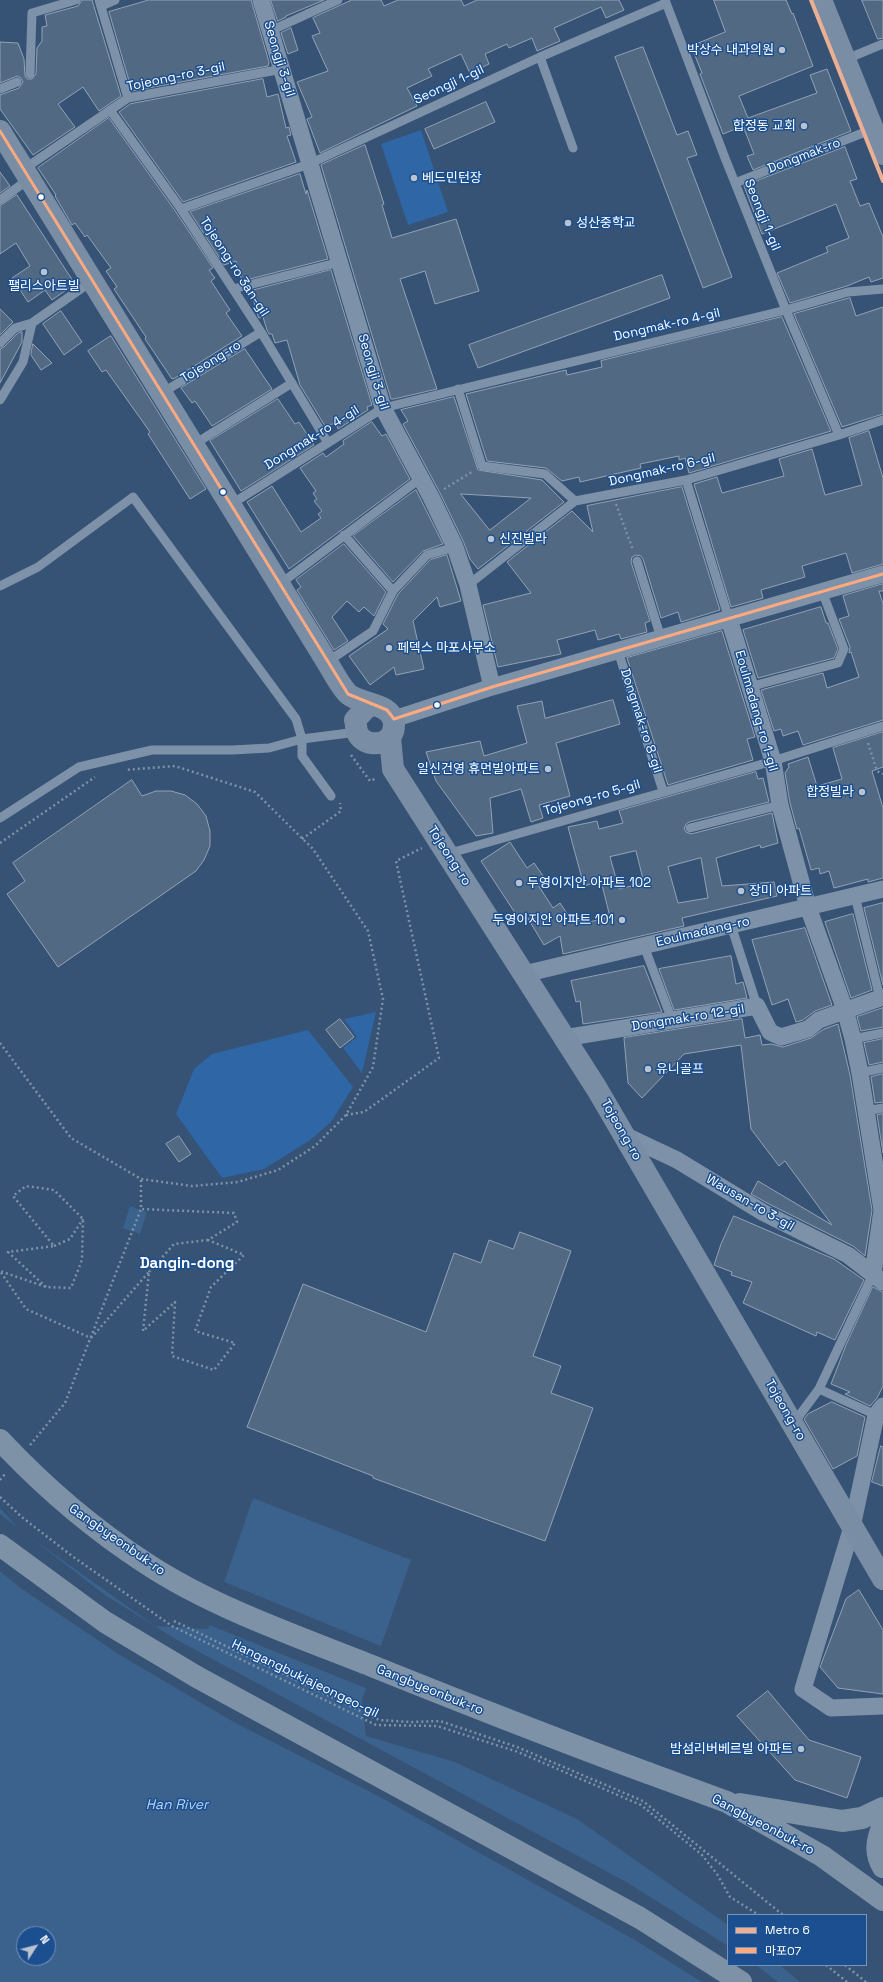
<!DOCTYPE html>
<html>
<head>
<meta charset="utf-8">
<style>
	body { margin:0 }
	#map { position:relative; width:883px; height:1982px; overflow:hidden; background:#365274; font-family:"Space Grotesk","Noto Sans KR",sans-serif }
	canvas { display:block }
	.legend { position:absolute; left:727px; top:1914px; width:140px; height:52px; box-sizing:border-box; background:#1b4f8f; border:1px solid #7695bc; margin:0; padding:5px 7px; list-style:none; font-size:12px; color:#fff }
	.legend li { display:flex; align-items:center; gap:8px; height:20px }
	.legend b { width:20px; border:1px solid #7695bc }
	.north { position:absolute; left:16px; top:1926px; width:40px; height:40px; box-sizing:border-box; background:#1b4f8f; border:1px solid #7695bc; border-radius:50%; rotate:54deg; font-size:11px; font-weight:700; line-height:16px; text-align:center; color:#fff }
	.north::after { content:''; display:block; margin:auto; width:14px; height:18px; background:#b9c2ce; clip-path:polygon(50% 0,100% 100%,50% 72%,0 100%) }
</style>
</head>
<body>
<div id="map">
<canvas width="883" height="1982"></canvas>
<ul class="legend">
<li><b style="height:5px;background:#ebaf94"></b>Metro 6</li>
<li><b style="height:5px;background:#ffa980"></b>마포07</li>
</ul>
<div class="north">N</div>
</div>
<script>
const context = document.querySelector('canvas').getContext('2d');
context.lineJoin = 'round';
function fill(path, color) { context.fillStyle = color; context.fill(path, 'evenodd'); }
function stroke(path, color, width, dash) { context.strokeStyle = color; context.lineWidth = width; context.lineCap = dash ? 'butt' : 'round'; context.setLineDash(dash || []); context.stroke(path); }
function write(font, color, halo, rows, align = 'center') {
  context.font = font + ' "Space Grotesk","Noto Sans KR",sans-serif'; context.lineWidth = 3; context.setLineDash([]); context.textBaseline = 'middle'; context.strokeStyle = halo; context.fillStyle = color; for (const [text, x, y, turn = 0] of rows) {
    context.save(); context.translate(x, y); context.rotate((+turn || 0) * Math.PI / 180); context.textAlign = isNaN(turn) ? turn : align; if (halo) context.strokeText(text, 0, 0); context.fillText(text, 0, 0); context.restore();
  }
}
fill(new Path2D(`
	M421,130L448,212L408,225L381,144Z
	M376,1012L362,1073L343,1048L357,1037L344,1019Z
	M308,1030L353,1087L331,1122L309,1141L264,1169L222,1178L176,1114L194,1069L212,1054Z`), '#2f66a5');
fill(new Path2D(`
	M130,1206L147,1212L140,1234L123,1228Z
	M253,1498L411,1560L362,1700L366,1736L455,1762L577,1819L728,1925V1965H780L800,1982H0V1508L20,1530L155,1626L208,1629ZM24,1934H48V1958H24Z`), '#3b618d');
fill(new Path2D(`
	M0,1514L105,1595L177,1640L628,1883L728,1946V1965H756L778,1982H702L635,1940L380,1797L232,1721L120,1655L22,1589L0,1571Z
	M222,1581L383,1647L368,1689L207,1624Z`), '#365274');
const building = new Path2D(`
	M82,0H92L121,96L99,111L83,87L58,104L75,127L33,155L0,109V95L19,88L23,82L21,78L17,76L0,83V42L18,43L24,59L25,76L27,79H32L36,74L37,48L42,41V27L47,26L45,15L78,6Z
	M149,0H251L269,62L268,66L132,91L109,12Z
	M271,0H324L286,16V17L278,21Z
	M352,0H381L384,6L398,0H461L464,6L477,0H619L624,10L606,18L601,7L554,28L560,41L537,51L532,38L509,48L507,44L485,54L489,64L470,73L461,54L428,69L432,76L407,88L417,106L320,153L307,119L312,117L297,82L328,71L312,36L320,33L313,18Z
	M714,0H786L792,14L793,13L813,66L739,96L748,118L817,93L810,75L827,69L851,131L753,170L747,156L754,154L743,126L723,134L700,74L702,73L691,46L725,32Z
	M862,0H883V38L878,39Z
	M291,28L298,50L288,54L281,33Z
	M643,47L677,135L688,131L697,155L687,158L732,277L703,288L615,57Z
	M263,79L267,97L278,94L286,128L289,127L291,135L287,136L296,162L183,202L119,112L130,104Z
	M486,102L495,122L434,149L425,129Z
	M109,118L176,212L213,268L209,270L215,278L211,281L230,310L226,313L242,336L175,378L172,379L145,339L146,337L114,289L117,287L106,271L111,268L87,235L85,237L75,223L72,225L55,196L56,195L38,168Z
	M365,145L384,204L382,205L392,238L456,219L479,291L435,304L425,271L400,279L437,389L394,399H391L321,165Z
	M845,147L857,179L850,181L860,206L869,203L883,237V278L871,282L869,277L847,286L790,303L777,273L828,252L826,247L849,238L836,204L762,234L744,186Z
	M0,172L10,186L0,193Z
	M300,174L306,194L307,190L328,259L242,281L236,261L224,265L190,212Z
	M17,195L75,284L52,300L45,290L28,302L12,278L30,266L16,243L0,254V206Z
	M331,270L372,405L367,407L368,410L338,429L336,423L325,426L300,385L287,340L275,343L272,334H269L267,330L263,317L259,318L258,316L251,291Z
	M662,275L670,298L478,368L469,345Z
	M850,298L856,316L883,307V414L842,427L794,314Z
	M0,309L13,322L0,335Z
	M61,311L82,342L64,355L43,324Z
	M782,317L831,431L689,473L685,458L679,460V456L640,464L641,468L580,482L579,477L562,481L546,468L487,461L466,394L566,370L567,375L602,367L601,361Z
	M22,332V342L0,383V349L4,347L18,333Z
	M111,336L206,489L190,499L148,434L150,432L106,370L102,372L88,351Z
	M33,344L52,363L41,370L31,355Z
	M245,349L272,389L212,426L195,401L192,403L181,388Z
	M454,397L478,470L542,480L564,502L478,569L470,559L464,543L440,493L403,424L408,421L401,410ZM461,494L531,498L490,530Z
	M278,399L295,424L299,422L314,445L241,491L210,441Z
	M372,422L382,436L386,434L410,479L289,569L247,502L272,486L301,532L321,518L318,514L322,511L314,501L317,499L313,493L316,491L300,468L323,453L326,457L344,444L343,441Z
	M869,431L883,478V564L852,573L846,553L802,566L805,577L761,590L763,598L731,607L694,484L717,477L722,493L784,476L779,459L812,449L825,495L862,485L849,438Z
	M682,487L720,610L681,622L678,612L661,618L643,559L641,556L636,555L632,557L631,562L650,621L645,623L647,632L621,639L619,634L598,640L595,630L557,640L561,654L498,667L483,605L531,593L507,562L572,511L593,532L587,506Z
	M416,490L443,544L423,551L393,582L353,536Z
	M344,544L386,592L374,616L364,607L359,612L347,601L332,617L348,641L334,650L297,590L301,587L296,580Z
	M447,555L461,601L440,607L437,597L413,621L424,669L396,675L394,667L370,685L349,656L388,629L383,624L398,594L430,560Z
	M883,584V591H879L883,604V720L803,745L798,731L783,736L781,729L774,731L761,690L823,673L827,688L859,677L851,652L849,653L850,647L839,619L849,616L843,596Z
	M821,607L826,623H828L838,649L834,658L758,678L743,630Z
	M722,631L755,737L747,739L753,760L668,785L627,658Z
	M613,700L620,724L556,743L570,796L539,805L543,818L531,822L521,789L490,798L493,833L476,836L436,781L426,752L480,741L484,756L527,743L517,706L542,701L545,718Z
	M883,732V767L872,771L883,808V878L868,882V879L834,888L829,871L820,874L819,868L811,870L799,828L797,829L790,803L785,773L789,767L788,764L808,757L817,786L842,779L833,748Z
	M756,772L758,779L763,778L769,802L689,822L686,824L684,829L686,832L691,834L772,813L778,843L761,848L760,845L716,858L722,886L774,882L777,896L682,918L684,926L563,954L560,936L544,945L527,917L521,922L481,861L510,842L527,868L534,863L546,880L538,885L553,908L560,903L568,915L585,923L610,917L601,881L584,886L568,827L597,821L599,829L623,823L619,811ZM636,851L644,883L619,889L610,857ZM701,858L708,898L678,903L668,867Z
	M132,780L142,796L156,791H171L185,795L197,804L206,816L210,831V846L204,860L196,871L58,967L7,894L25,881L13,863Z
	M883,903V985L864,908Z
	M853,914L872,990L851,998L825,922Z
	M805,928L832,1005L815,1011L803,1020L796,1022L788,999L772,1005L752,940Z
	M731,956L736,984L743,982L747,998L674,1010L659,969Z
	M644,966L662,1012L583,1024L580,1001L576,1002L571,981Z
	M883,1008V1027L861,1031L857,1017Z
	M340,1019L354,1037L340,1048L326,1030Z
	M742,1019L745,1038L760,1035L762,1045L771,1044L783,1047L811,1038L824,1029L838,1024L850,1075L872,1210L865,1256L853,1246L769,1204L751,1194L758,1181L832,1225L785,1161L779,1166L751,1129L741,1045L684,1054L642,1098L628,1083L624,1038Z
	M883,1039V1062L869,1065L864,1043Z
	M883,1074V1102L875,1103L871,1077Z
	M883,1114V1153L877,1115Z
	M179,1136L191,1154L179,1162L166,1144Z
	M734,1216L834,1259L864,1280L835,1340L817,1332L816,1336L743,1303L752,1282L731,1275L732,1272L714,1265L721,1244Z
	M520,1232L571,1251L533,1356L561,1366L551,1393L593,1408L545,1541L373,1478V1476L247,1427L303,1284L426,1332L454,1253L481,1263L489,1240L513,1249Z
	M873,1287L883,1292V1386L877,1398L870,1406L845,1394L850,1392L831,1384L846,1345Z
	M832,1402L865,1417L857,1456L833,1469L804,1419L808,1414Z
	M881,1446L883,1447V1486L872,1482Z
	M859,1590L883,1630V1694L838,1688L820,1667L846,1599Z
	M768,1691L809,1740L861,1757L847,1798L795,1780L737,1716Z`);
fill(building, '#526984');
stroke(building, '#92a2b6', 1);
stroke(new Path2D(`
	M444,489L472,472
	M616,504L633,550
	M868,743L877,771L883,774
	M351,755L370,781L377,778
	M302,839L341,811L340,803
	M0,843L95,777
	M0,1043L71,1138L141,1179L192,1186L238,1182L278,1170L315,1146L346,1115L373,1067L383,999L368,931L313,849L255,792L175,766L125,770
	M346,1115L364,1112L439,1058L396,861L422,848
	M54,1246L70,1239L83,1219
	M149,1272L174,1244L208,1240
	M46,1287L8,1252L54,1246L13,1196L26,1186L54,1190L83,1219L82,1260L71,1288L46,1287L0,1271L26,1309L91,1338
	M91,1338L149,1272L143,1331L175,1302L172,1356L214,1370L235,1343L195,1331L211,1287L244,1255L208,1240L237,1222L234,1213L141,1209
	M30,1445L65,1403L141,1209V1179
	M0,1480L6,1473
	M0,1497L23,1518L72,1556L172,1626L376,1725L437,1726L518,1752L641,1805L702,1855L717,1874L730,1897L759,1915
	M174,1621L379,1720L411,1722L440,1721L517,1747L643,1801L783,1915
	M826,1965L847,1982
	M845,1965L866,1982`), '#7d92a8', 2.5, [2, 3]);
stroke(new Path2D(`
	M99,0L128,98
	M665,0L725,158L786,310L839,435
	M101,6L115,0
	M270,31L338,0
	M540,57L573,148
	M844,60L883,44
	M30,74L32,13L76,0
	M0,89L17,82
	M110,110L181,209L261,332L328,443
	M24,169L128,98L282,69
	M735,183L873,129
	M0,200L29,179
	M181,209L309,164L540,57L666,3
	M233,289L340,262
	M0,343L15,328L32,323
	M458,389L482,466L545,474L575,501
	M162,393L261,332
	M0,400L23,362L32,323L92,281
	M193,445L292,383
	M686,480L729,619
	M230,505L383,408L786,310L848,292L883,289
	M344,535L393,591
	M637,561L661,638
	M280,584L421,478
	M468,585L575,501L686,480L839,435L883,420
	M0,586L38,567L133,497L296,719L302,739V756L331,796
	M618,651L663,791
	M327,662L373,631L393,591L427,555L455,547
	M749,687L838,663L844,649L822,591
	M0,818L79,767L152,750H232L269,748L302,739L357,732
	M690,828L780,805
	M447,854L773,761L883,726
	M855,896L880,998
	M731,925L757,1006
	M644,946L672,1020
	M853,1039L883,1033
	M860,1073L883,1068
	M866,1111L883,1108
	M819,1389L876,1415
	M793,1424L819,1389L873,1274`), '#7d92a8', 9);
stroke(new Path2D(`
	M261,0L383,408L431,497L455,547L468,585L492,687
	M729,619L773,761L780,805L808,907L845,1010L853,1039L860,1073L882,1210L873,1274
	M394,719L492,687L883,574
	M524,974L883,889
	M564,1038L757,1006L770,1032L781,1037L808,1029L819,1020L883,997
	M624,1135L677,1160L764,1213L848,1255L883,1282
	M883,1406L876,1415L852,1527L803,1689L831,1708L883,1706`), '#7d92a8', 17);
stroke(new Path2D(`
	M821,0L883,154
	M0,131L327,662C333,672 339,684 347,693C359,705 392,702 394,723C394,728 394,732 390,737C381,747 362,745 357,732C356,728 356,723 355,720L367,707L375,705
	M390,737L393,769L597,1089L883,1579`), '#798da4', 22);
stroke(new Path2D(`
	M0,1545L105,1622L197,1677L640,1918L741,1982
	M648,1773L727,1802L822,1856L883,1900
	M740,1804L842,1821L862,1818L883,1808
	M883,1825C877,1840 874,1852 883,1867`), '#7e92a7', 22);
stroke(new Path2D(`
	M0,1440C44,1487 93,1529 147,1564C212,1607 299,1637 372,1666C464,1703 555,1739 648,1773`), '#7e92a7', 22);
stroke(new Path2D(`
	M0,131L348,694L387,710L394,719L492,687L883,574`), '#ffa980', 3);
stroke(new Path2D(`
	M811,0L883,181`), '#ebaf94', 4);
for (const [x, y, r, color] of [
	[782,50,4,"#b9c2ce"],
	[804,126,4,"#b9c2ce"],
	[414,178,4,"#b9c2ce"],
	[41,197,3.5,"#fff"],
	[568,223,4,"#b9c2ce"],
	[44,272,4,"#b9c2ce"],
	[223,492,3.5,"#fff"],
	[491,539,4,"#b9c2ce"],
	[389,648,4,"#b9c2ce"],
	[437,705,3.5,"#fff"],
	[548,769,4,"#b9c2ce"],
	[862,792,4,"#b9c2ce"],
	[519,883,4,"#b9c2ce"],
	[741,891,4,"#b9c2ce"],
	[622,920,4,"#b9c2ce"],
	[648,1069,4,"#b9c2ce"],
	[801,1749,4,"#b9c2ce"]
]) { const dot = new Path2D(); dot.arc(x, y, r, 0, 2 * Math.PI); context.fillStyle = color; context.fill(dot); stroke(dot, '#1b4f8f', 1.5); }
write('13px', '#fff', '#1b4f8f', [
	["박상수 내과의원",774,50,"right"],
	["합정동 교회",796,126,"right"],
	["베드민턴장",422,178],
	["성산중학교",576,223],
	["팰리스아트빌",44,286,"center"],
	["신진빌라",499,539],
	["페덱스 마포사무소",397,648],
	["일신건영 휴먼빌아파트",540,769,"right"],
	["합정빌라",854,792,"right"],
	["두영이지안 아파트 102",527,883],
	["장미 아파트",749,891],
	["두영이지안 아파트 101",614,920,"right"],
	["유니골프",656,1069],
	["밤섬리버베르빌 아파트",793,1749,"right"]
], 'left');
write('13px', '#fff', '#1b4f8f', [
	["Seongji 3-gil",279,59,73],
	["Tojeong-ro 3-gil",176,77,-12],
	["Seongji 1-gil",449,85,-25],
	["Dongmak-ro",804,156,-21],
	["Seongji 1-gil",762,215,68],
	["Tojeong-ro 3an-gil",234,267,57],
	["Dongmak-ro 4-gil",667,325,-13],
	["Tojeong-ro",211,362,-32],
	["Seongji 3-gil",373,372,73],
	["Dongmak-ro 4-gil",312,438,-32],
	["Dongmak-ro 6-gil",662,470,-13],
	["Eoulmadang-ro 1-gil",756,711,74],
	["Dongmak-ro 8-gil",641,721,72],
	["Tojeong-ro 5-gil",592,798,-16],
	["Tojeong-ro",449,856,57],
	["Eoulmadang-ro",703,932,-13],
	["Dongmak-ro 12-gil",688,1018,-9],
	["Tojeong-ro",621,1130,60],
	["Wausan-ro 3-gil",750,1203,30],
	["Tojeong-ro",785,1410,60],
	["Gangbyeonbuk-ro",117,1540,35],
	["Hangangbukjajeongeo-gil",305,1679,26],
	["Gangbyeonbuk-ro",430,1690,22],
	["Gangbyeonbuk-ro",763,1825,28]
]);
write('italic 14px', '#b5d3f5', '#1b4f8f', [
	["Han River",177,1805]
]);
write('bold 15px', '#fff', '#1b4f8f', [
	["Dangin-dong",187,1264]
]);
</script>
</body>
</html>
